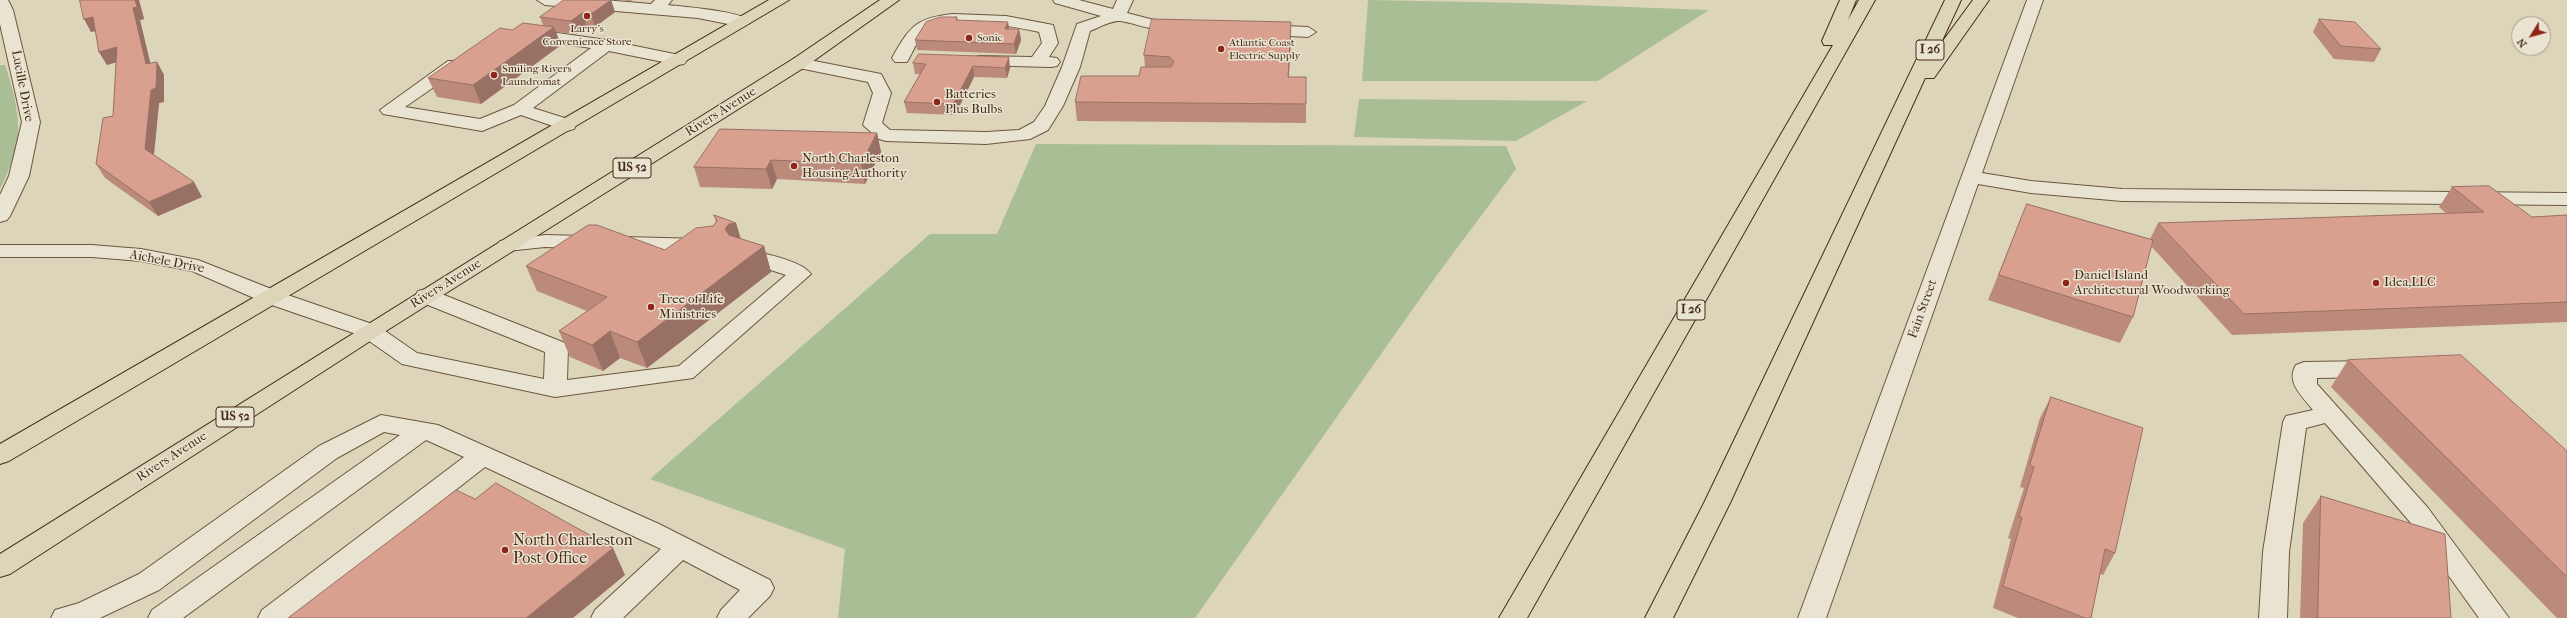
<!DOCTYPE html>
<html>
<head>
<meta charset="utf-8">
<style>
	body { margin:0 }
	#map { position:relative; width:2567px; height:618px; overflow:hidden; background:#ddd5ba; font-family:"IM FELL French Canon",serif }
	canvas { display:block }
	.north { position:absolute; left:2511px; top:16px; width:40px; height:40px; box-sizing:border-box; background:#e9e4d2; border:1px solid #a89a86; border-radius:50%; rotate:233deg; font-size:11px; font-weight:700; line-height:16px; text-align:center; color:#472b14 }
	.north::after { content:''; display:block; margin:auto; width:14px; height:18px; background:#8f2418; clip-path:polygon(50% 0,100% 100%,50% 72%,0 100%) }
</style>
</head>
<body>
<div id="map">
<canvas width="2567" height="618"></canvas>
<div class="north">N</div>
</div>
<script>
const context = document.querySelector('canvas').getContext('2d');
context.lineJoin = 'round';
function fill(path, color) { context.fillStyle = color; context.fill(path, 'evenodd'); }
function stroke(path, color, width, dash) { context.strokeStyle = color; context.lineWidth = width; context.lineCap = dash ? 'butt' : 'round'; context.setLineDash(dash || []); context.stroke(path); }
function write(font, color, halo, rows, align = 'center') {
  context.font = font + ' "IM FELL French Canon",serif'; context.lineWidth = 3; context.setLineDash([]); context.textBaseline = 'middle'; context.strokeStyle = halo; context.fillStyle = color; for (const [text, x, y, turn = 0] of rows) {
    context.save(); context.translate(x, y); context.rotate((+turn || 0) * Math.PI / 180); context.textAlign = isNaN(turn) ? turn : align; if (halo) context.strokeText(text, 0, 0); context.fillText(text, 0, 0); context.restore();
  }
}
fill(new Path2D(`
	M1368,0L1522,3L1709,10L1598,81H1362Z
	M0,65H5C12,85 19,111 18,133C17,151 8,173 0,189Z
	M1359,99L1587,101L1516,141L1354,137Z
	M1036,144L1506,146L1516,169L1434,279L1195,618H838L845,549L650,479L930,234H997Z`), '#aabe95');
const minor = new Path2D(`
	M0,0H8L13,10L40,122L29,176L10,216L7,220L0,222V195L9,176L22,122L0,24Z
	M537,0H604L651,4L655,0H672L668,5C683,7 744,11 751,22L743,27L698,18L545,5Z
	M1053,0H1079L1113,9L1117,0H1133L1127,13L1154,20L1180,21L1188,26C1178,41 1134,22 1120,21C1111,20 1098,28 1090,31L1080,67L1063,106L1048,130L1030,139L986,144L886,141L879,139L863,125L873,93L868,82L799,68L793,67L790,63L793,59L799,58L881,74L891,93L882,123L890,130L986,132L1019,130L1034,122L1045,106L1062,67L1077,24L1101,16L1055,3Z
	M2027,0H2043L1982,173L2031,181L2122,189L2567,193V205L2122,201L2031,193L1978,184L1826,618H1798Z
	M953,14L1006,16L1053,25L1058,43L1049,57L1057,58L1060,62L1057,66L1051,67L974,65L971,61L974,57L980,56L1032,57L1042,43L1039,32L1035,31C1011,26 943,14 925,32C917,40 913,52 907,62H895L892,58C910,26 916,18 953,14Z
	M1262,25L1308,27L1316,32L1308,37L1256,34L1254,30L1256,26Z
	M530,29L606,40L684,56L687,60L684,64L678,65L609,51L533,108L574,121L576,125L574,129L567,131L521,115L482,131L389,115L383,114L380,110L448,61H460L463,65L460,69L405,107L480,119L514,105L591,48L524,38L522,34Z
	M545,235L704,239L711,241L714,245L711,249L704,251L545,247L507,251L500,249L497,245L500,241Z
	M0,245H92L141,249L198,260L279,292L378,326L417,353L544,379L545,352L418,301L415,296L418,291L426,289L434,291L565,343L568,348L567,380L679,366L786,275L737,259L734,255L737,251L744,249C761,253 801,260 811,274L693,378L555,397L402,364L362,336L263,302L192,271L141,261L92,257H0Z
	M2373,361L2381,364L2385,369L2381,374L2373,377L2317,378V384L2428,508L2509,618H2479L2410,522L2325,423L2306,428L2289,552L2287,618H2259L2263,552L2283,422L2286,416L2313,410C2303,397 2285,382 2296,365L2304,362Z
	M381,415L438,425L659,524L770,580L774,588L770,596L748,618H717L721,610L740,590L683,560L623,618H591L595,610L661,549L485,467L292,618H258L262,610L464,457L426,440L183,618H148L152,610L400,435L384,432L337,458L159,590L100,618H51L55,610L79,603L139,574L319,446Z`);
const major = new Path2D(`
	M769,0H789L9,461L0,464V444Z
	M880,0H899L805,67L378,336L10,574L0,577V554L793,59Z`);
const highway = new Path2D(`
	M1840,0H1856L1848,20L1859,0H1875L1527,618H1499L1833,45H1824L1822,41Z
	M1945,0H1961L1940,45L1973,0H1989L1934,78H1925L1730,503L1673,618H1645L1704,503Z`);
stroke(minor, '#6c563e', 2);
stroke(major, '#472b14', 2);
stroke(highway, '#472b14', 2);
fill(minor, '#e9e4d2');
fill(major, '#ddd5ba');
fill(highway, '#ddd5ba');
fill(new Path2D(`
	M80,0H139L144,19L140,20L150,64L157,62L164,75V102L159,103L154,155L202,197L158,216L105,178L96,164L113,116L116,62L107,65L99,52L95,31L91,32Z
	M611,0L615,12L595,27L587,26L576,34L556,32L561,45L481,104L437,97L428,78L512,30L543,25L540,17Z
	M616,0H633L631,1Z
	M957,17L958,20L1009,29H1019L1021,40L1016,54L917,50L915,40Z
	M2319,19L2381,49L2374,62L2334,59L2313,32Z
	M1291,40L1289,77H1306V123L1077,121L1075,102L1139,76L1145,67L1144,55Z
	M913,63L1010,68L1007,78L974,77L955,115L907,113L904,102L920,74H915Z
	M877,133L881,152L865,184L777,179L772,189L700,187L694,167Z
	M2452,187L2532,217L2567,215V322L2232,335L2151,246L2133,317L2120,343L1988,300L2027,204L2150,239L2158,223L2447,214L2439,207Z
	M714,215L736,223L741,239L764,246L771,272L647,368L620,358L603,371L570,357L559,331L587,311L537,291L526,266L665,250L713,226L716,222Z
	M2348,360L2567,451V618H2557L2331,387Z
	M2051,397L2115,553L2103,575L2100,574L2091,618H2018L1993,608L2011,539L2008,538L2024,488L2020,487L2040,418Z
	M2321,496L2451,618H2300L2303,523Z`), '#bb8a7b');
fill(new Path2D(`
	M135,0H139L144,19L140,20L154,78L146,64L133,8Z
	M611,0L615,12L595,27L591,14Z
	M582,13L587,26L576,34L571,21Z
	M93,17L100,30L91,32L84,19Z
	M1008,22L1010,32L1005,29Z
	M1291,22V40L1287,96L1288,77Z
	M554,27L561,45L481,104L473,85Z
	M1019,29L1021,40L1016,54L1014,44Z
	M117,47L124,60L107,65L99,52Z
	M1009,57L1010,68L1007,78L1005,68Z
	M157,62L164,75V102L159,103L153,163L145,149L151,90Z
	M973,66L974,77L955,115L953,104Z
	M877,133L881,152L865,184L861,164Z
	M771,160L777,179L772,189L766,169Z
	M194,182L202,197L158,216L149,202Z
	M736,223L743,248L737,250L725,229L729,224Z
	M764,246L771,272L647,368L637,342Z
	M610,331L620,358L603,371L592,345Z
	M613,548L625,575L573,618H526Z`), '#997064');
const building = new Path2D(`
	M80,0H135L137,7L133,8L146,64L157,62L156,88L151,90L145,149L194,182L149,202L96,164L103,118L113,116L117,47L99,52L93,17L84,19Z
	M564,0H611L591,14L582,13L571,21L540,17Z
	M941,17H957L956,20L1008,22L1005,29H1019L1014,44L915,40L926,22Z
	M1152,19L1291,22L1288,77H1306V104L1075,102L1081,76H1139L1141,67H1171L1174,62L1170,57L1144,55Z
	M2319,19L2355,22L2381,49L2341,46Z
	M523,23L554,27L473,85L428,78L500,28L512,30Z
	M919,54L1009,57L1005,68L973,66L953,104L904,102L926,64L913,63Z
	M720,129L877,133L861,164L771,160L766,169L694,167Z
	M2489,186L2532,217L2567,215V302L2244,314L2158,223L2484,212L2452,187Z
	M2027,204L2153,240L2133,317L1999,275Z
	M714,215L736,223L729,224L725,229L729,235L764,246L637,342L610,331L592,345L559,331L607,297L526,266L588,225H597L665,250L696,228L713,226L717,221Z
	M2461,355L2567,451V577L2348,360Z
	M2051,397L2143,428L2115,553L2105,549L2091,618H2085L2003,586L2022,518L2019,516L2034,467L2030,465Z
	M496,483L613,548L526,618H288L456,490L475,499Z
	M2321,496L2445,534L2451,618H2318Z`);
fill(building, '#daa08f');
stroke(building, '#997064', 1);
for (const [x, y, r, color] of [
	[587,16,4,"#8f2418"],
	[969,38,4,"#8f2418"],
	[1221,49,4,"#8f2418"],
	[494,75,4,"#8f2418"],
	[937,102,4,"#8f2418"],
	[794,166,4,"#8f2418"],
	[2066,283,4,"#8f2418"],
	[2376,283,4,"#8f2418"],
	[651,307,4,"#8f2418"],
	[505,550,4,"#8f2418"]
]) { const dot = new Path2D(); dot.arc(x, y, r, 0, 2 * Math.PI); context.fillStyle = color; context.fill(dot); stroke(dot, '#e9e4d2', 1.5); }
write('11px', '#472b14', '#e9e4d2', [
	["Larry's",587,29,"center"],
	["Convenience Store",587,42,"center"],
	["Sonic",977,38],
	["Atlantic Coast",1229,43],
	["Electric Supply",1229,56],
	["Smiling Rivers",502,69],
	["Laundromat",502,82]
], 'left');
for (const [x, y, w] of [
	[1930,50,28],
	[632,168,38],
	[1691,310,28],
	[235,417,38]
]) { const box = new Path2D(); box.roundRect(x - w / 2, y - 10, w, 20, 3); context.fillStyle = '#e9e4d2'; context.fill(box); stroke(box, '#472b14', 1); }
write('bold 12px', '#472b14', null, [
	["I 26",1930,50],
	["US 52",632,168],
	["I 26",1691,310],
	["US 52",235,417]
]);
write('13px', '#472b14', '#e9e4d2', [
	["Lucille Drive",22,86,79],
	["Rivers Avenue",721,112,-32],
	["Aichele Drive",167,262,11],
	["Rivers Avenue",446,284,-32],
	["Fain Street",1923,309,-70],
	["Rivers Avenue",172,457,-33]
]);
write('13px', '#472b14', '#e9e4d2', [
	["Batteries",945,95],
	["Plus Bulbs",945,110],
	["North Charleston",802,159],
	["Housing Authority",802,174],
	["Daniel Island",2074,276],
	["Architectural Woodworking",2074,291],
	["Idea,LLC",2384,283],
	["Tree of Life",659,300],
	["Ministries",659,315]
], 'left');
write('16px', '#472b14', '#e9e4d2', [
	["North Charleston",513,541],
	["Post Office",513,559]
], 'left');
</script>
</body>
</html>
